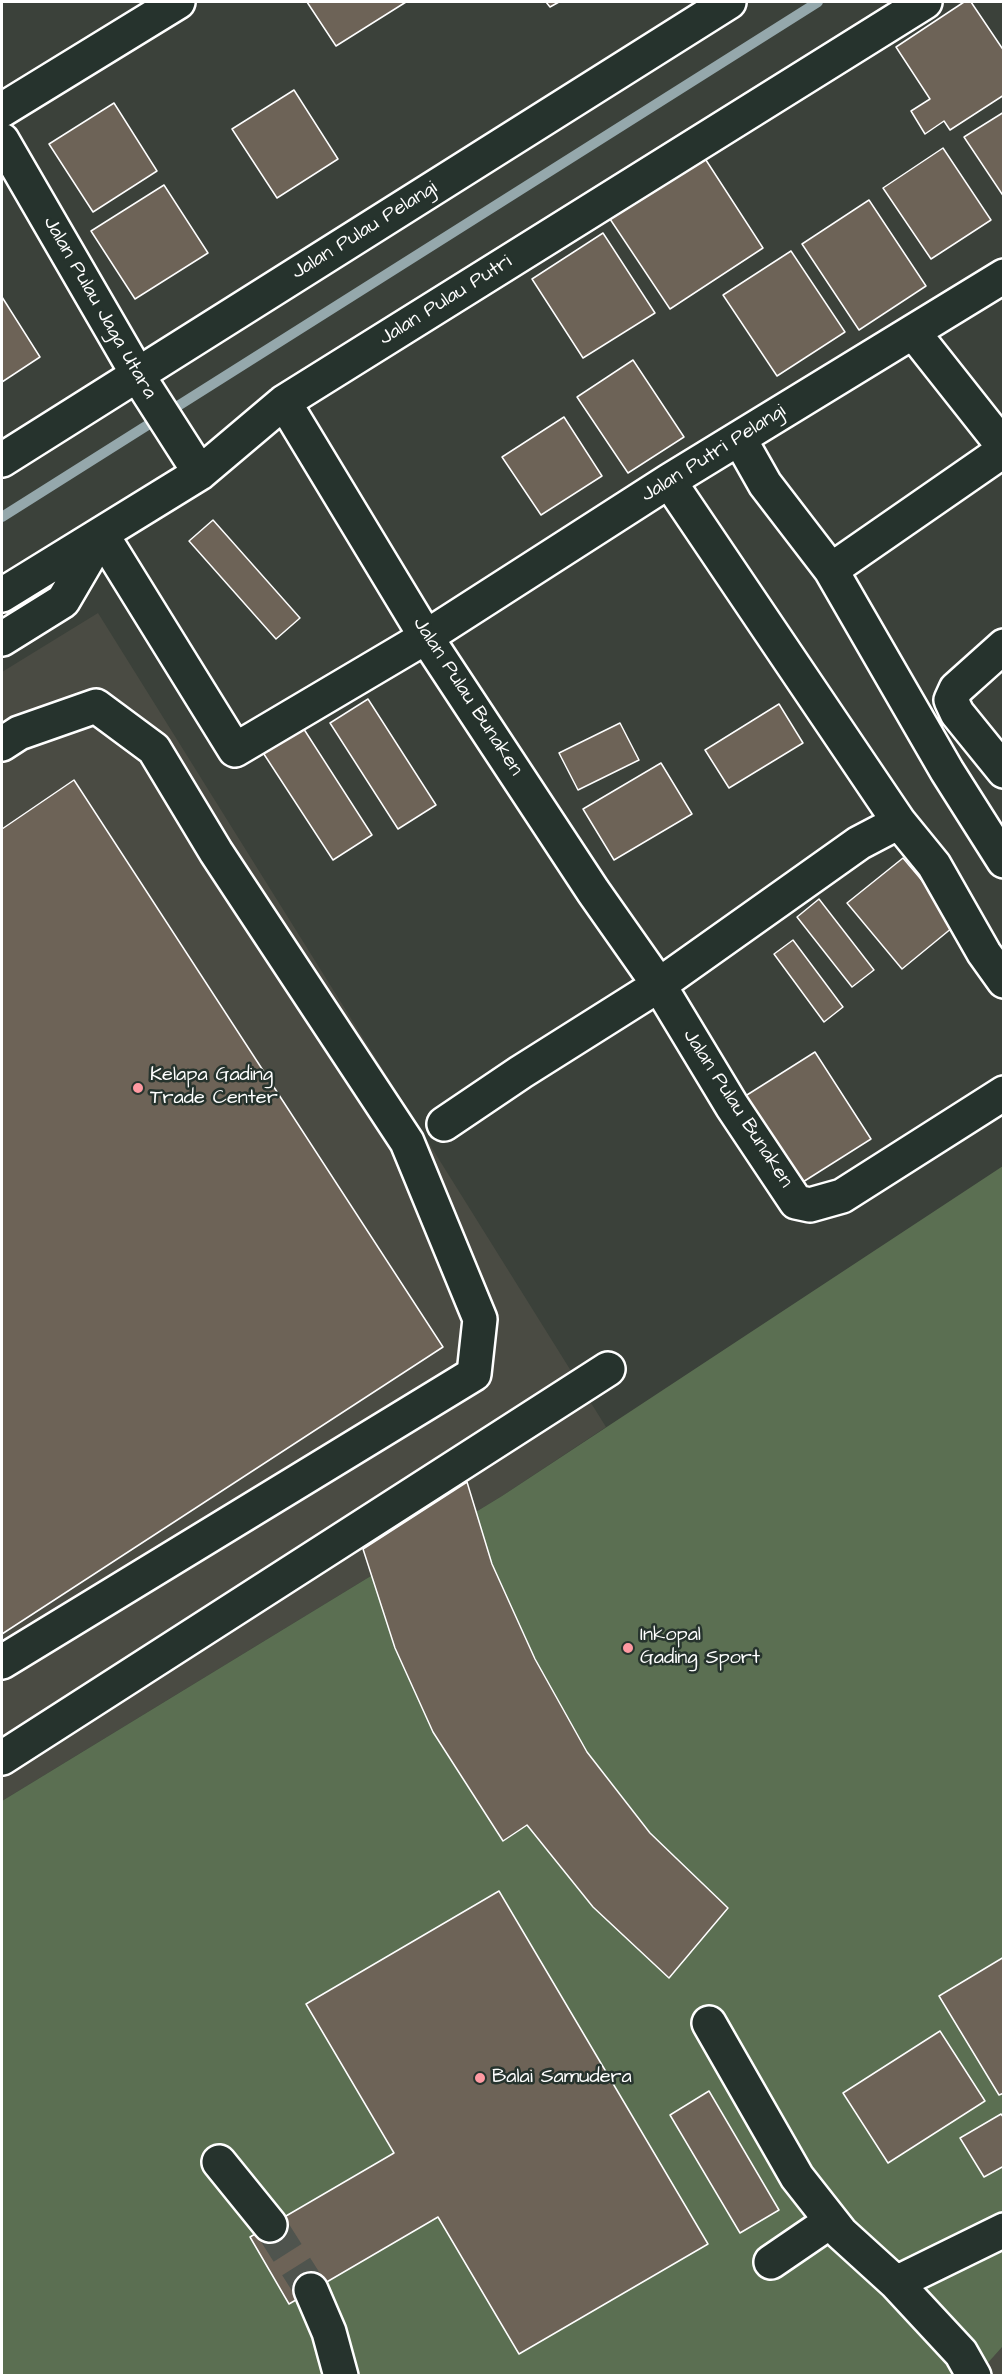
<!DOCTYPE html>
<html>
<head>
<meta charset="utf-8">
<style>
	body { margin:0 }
	#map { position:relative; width:1005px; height:2377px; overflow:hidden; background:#3b413a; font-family:"Architects Daughter",sans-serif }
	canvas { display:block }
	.frame { position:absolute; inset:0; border:3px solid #fff; pointer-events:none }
</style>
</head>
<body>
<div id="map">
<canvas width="1005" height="2377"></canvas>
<div class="frame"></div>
</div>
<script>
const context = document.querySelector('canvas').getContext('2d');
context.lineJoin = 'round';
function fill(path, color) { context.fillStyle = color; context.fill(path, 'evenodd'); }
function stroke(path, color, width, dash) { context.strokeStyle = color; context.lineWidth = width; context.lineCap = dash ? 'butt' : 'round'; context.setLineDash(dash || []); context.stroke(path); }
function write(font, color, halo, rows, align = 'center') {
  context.font = font + ' "Architects Daughter",sans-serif'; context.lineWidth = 5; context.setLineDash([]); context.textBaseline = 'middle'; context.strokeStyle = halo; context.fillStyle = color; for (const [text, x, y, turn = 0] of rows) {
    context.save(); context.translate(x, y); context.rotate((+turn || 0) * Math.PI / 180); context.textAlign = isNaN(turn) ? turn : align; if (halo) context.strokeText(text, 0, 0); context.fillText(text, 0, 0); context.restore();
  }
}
fill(new Path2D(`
	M98,613L606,1427L502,1496L2,1801V672Z
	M1003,2346V2375H976Z`), '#4a4b43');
fill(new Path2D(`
	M1003,1166V2346L976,2376H2V1801L502,1496Z`), '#5b6f52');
stroke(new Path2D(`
	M2,517L818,2`), '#95a8ac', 10);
const building = new Path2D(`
	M307,2H406L336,46Z
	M546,2H559L550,7Z
	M964,2H971L1004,51V95L950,130L944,121L925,134L911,111L930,99L896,47Z
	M294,90L338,159L277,198L232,129Z
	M114,103L157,171L93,212L49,144Z
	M1004,112V197L964,137Z
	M943,148L991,220L931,259L883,188Z
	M704,157L763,248L670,309L610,219Z
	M164,185L208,253L135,299L91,231Z
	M869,200L926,286L859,330L802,244Z
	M603,233L655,313L583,358L532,279Z
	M791,251L845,332L777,376L723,295Z
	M2,297L40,357L2,382Z
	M633,360L684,437L628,473L577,397Z
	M564,417L602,476L541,515L502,457Z
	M213,520L300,618L276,639L189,541Z
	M368,699L436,805L398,829L330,723Z
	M779,704L803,743L729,788L705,750Z
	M298,720L372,835L333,860L258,745Z
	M620,723L639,760L578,790L559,753Z
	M661,763L692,814L614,860L583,809Z
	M74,780L443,1347L2,1634V829Z
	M903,858L958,923L902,969L847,903Z
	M819,899L874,970L852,987L797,917Z
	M793,940L843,1007L824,1022L774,954Z
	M815,1052L871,1139L795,1187L739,1100Z
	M467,1482L492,1564L535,1659L587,1752L650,1833L728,1908L669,1978L593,1907L527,1825L503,1841L433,1732L395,1648L363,1549Z
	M499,1891L708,2244L519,2354L438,2217L289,2304L250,2237L394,2153L306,2004Z
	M1004,1957V2093L999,2095L939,1996Z
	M940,2031L985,2101L888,2163L843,2093Z
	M709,2091L779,2210L740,2233L670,2115Z
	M1001,2114L1004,2118V2166L984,2177L960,2138Z`);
fill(building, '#6d6357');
stroke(building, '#fff', 1.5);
stroke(new Path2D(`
	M270,2225L311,2290`), '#4f544e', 33, [33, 16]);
const minor = new Path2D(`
	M2,110L178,2
	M2,140L145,387L200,473
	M913,332L1004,447
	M284,402L426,637L593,891L659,985L732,1106L796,1202L810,1205L842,1196L1004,1093
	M739,438L765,484L831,570L947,771L1004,861
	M2,460L729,2
	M669,481L899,822L934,865L984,953L1004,981
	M102,535L235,750L426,637L669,481L1004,276
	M831,570L1004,450
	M2,595L200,473L284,402L925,2
	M2,639L63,601L101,536
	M1004,646L956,689L951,700L957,713L1004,771
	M2,744L19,733L96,706L154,749L216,852L407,1142L480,1319L474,1374L2,1662
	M444,1124L521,1072L659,985L859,843L899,822
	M2,1758L608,1369
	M709,2023L797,2177L841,2233L896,2283L1004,2230
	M219,2162L270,2225
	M771,2262L831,2221
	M896,2283L961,2353L974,2376
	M311,2290L329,2332L341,2376`);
stroke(minor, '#fff', 38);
stroke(minor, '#26332d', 33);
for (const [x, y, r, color] of [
	[138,1088,6,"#ff9aa2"],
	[628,1648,6,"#ff9aa2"],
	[480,2078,6,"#ff9aa2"]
]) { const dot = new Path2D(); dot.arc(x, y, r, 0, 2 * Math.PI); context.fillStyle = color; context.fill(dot); stroke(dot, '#26332d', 2); }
write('20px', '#fff', '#26332d', [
	["Jalan Pulau Pelangi",365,231,-32],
	["Jalan Pulau Putri",446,301,-32],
	["Jalan Pulau Jaga Utara",99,308,60],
	["Jalan Putri Pelangi",714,454,-32],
	["Jalan Pulau Bunaken",467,697,57],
	["Jalan Pulau Bunaken",737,1109,57]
]);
write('20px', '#fff', '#26332d', [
	["Kelapa Gading",150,1076],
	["Trade Center",150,1099],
	["Inkopal",640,1636],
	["Gading Sport",640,1659],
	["Balai Samudera",492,2078]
], 'left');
</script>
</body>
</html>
